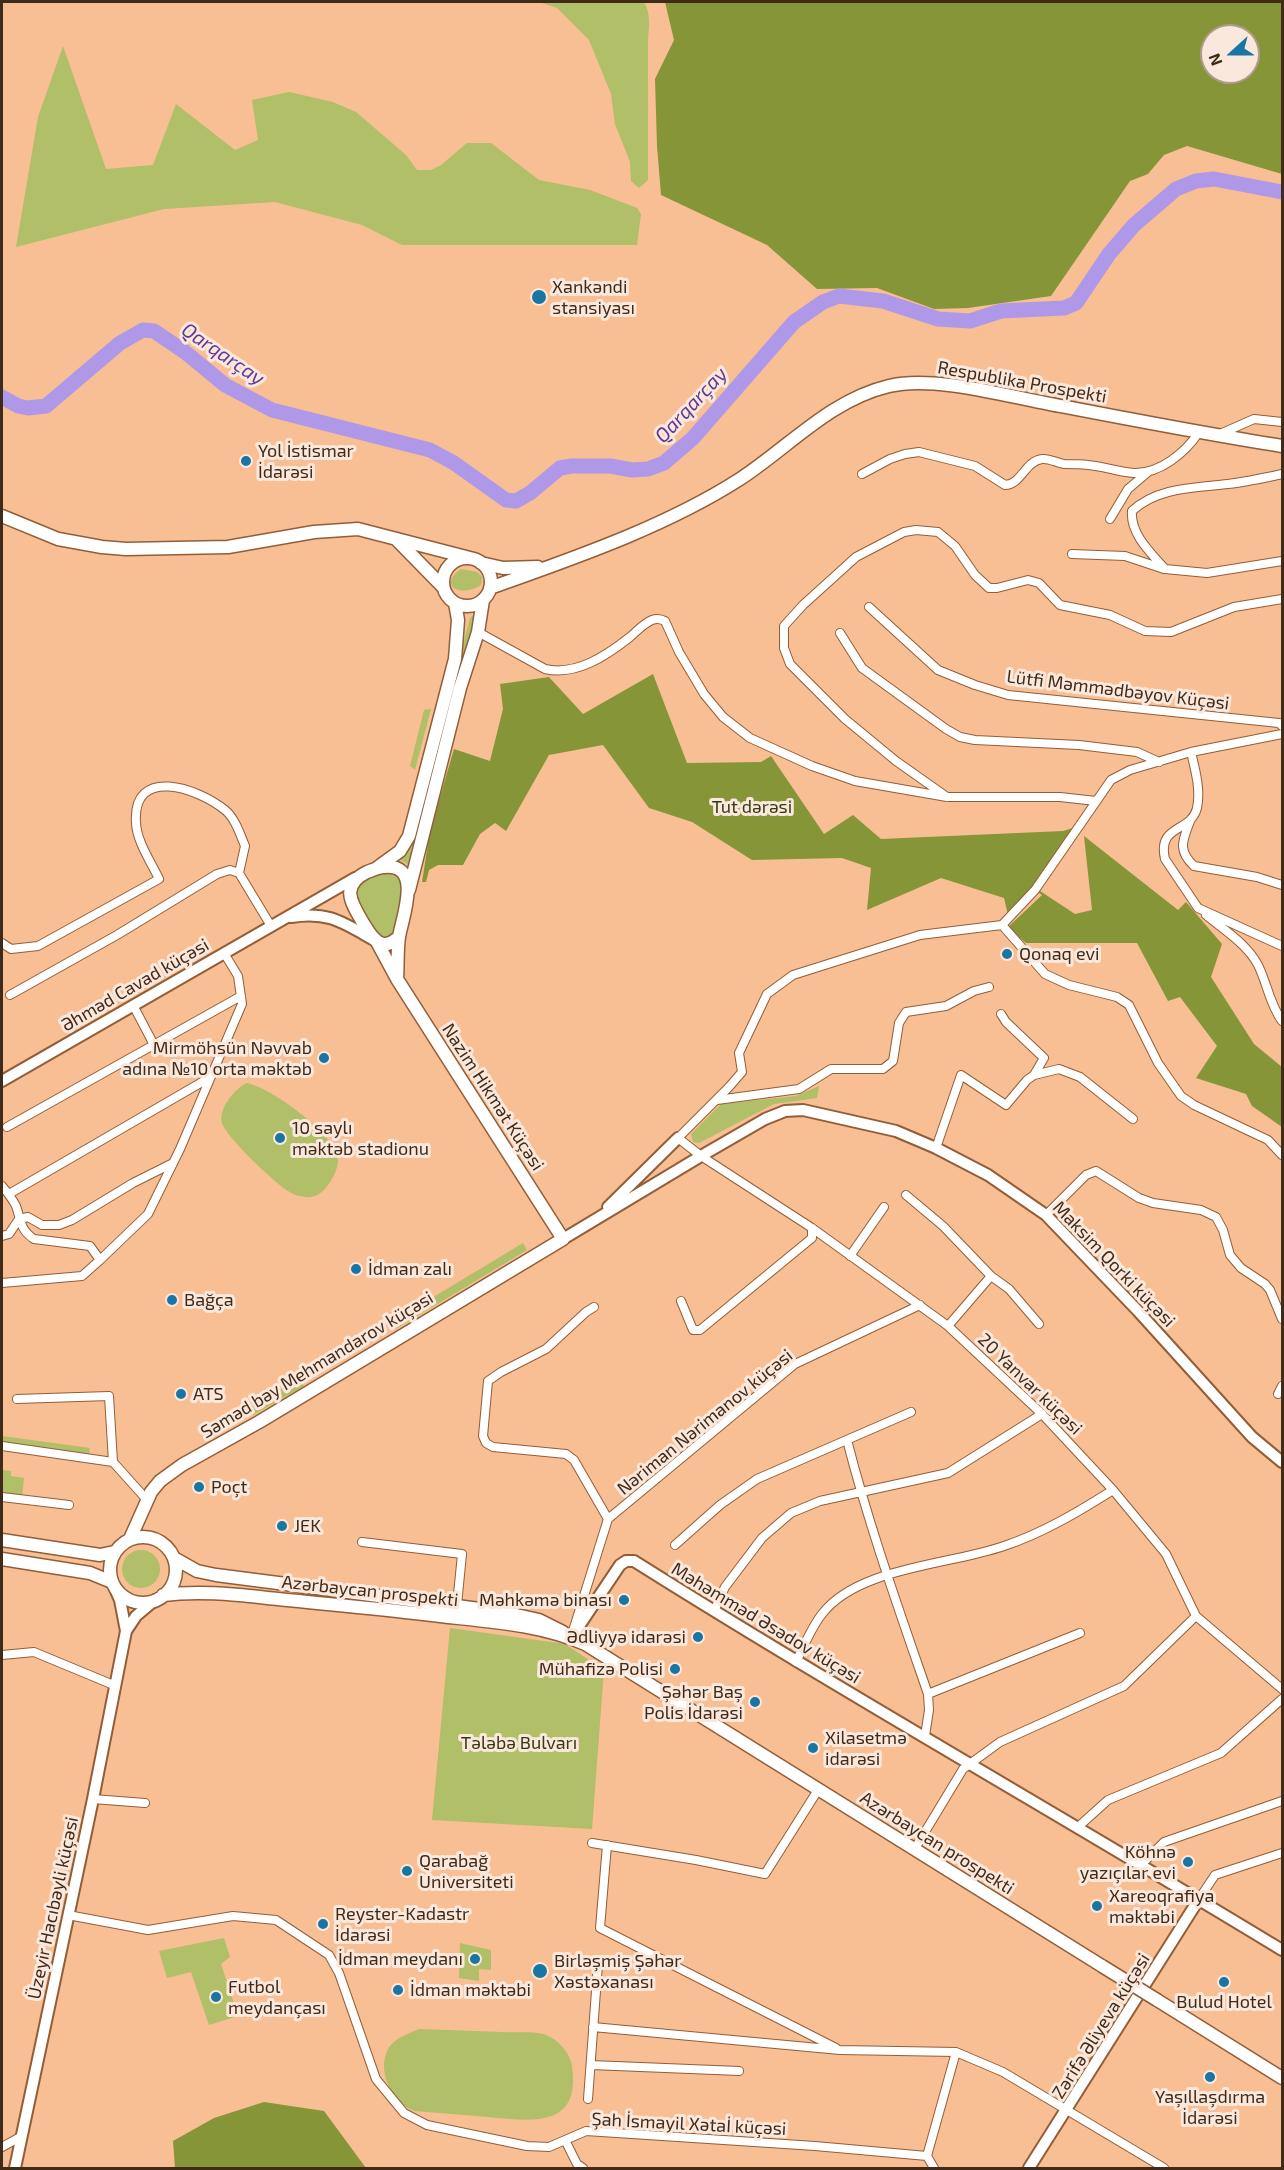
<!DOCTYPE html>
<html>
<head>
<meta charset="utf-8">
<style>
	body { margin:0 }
	#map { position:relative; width:1284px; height:2170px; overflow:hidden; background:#f8be94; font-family:"Exo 2",sans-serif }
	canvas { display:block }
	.frame { position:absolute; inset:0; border:3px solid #402a19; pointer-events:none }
	.north { position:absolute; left:1200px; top:24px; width:60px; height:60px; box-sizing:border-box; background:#fbe8dc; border:2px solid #b09c8e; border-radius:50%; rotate:249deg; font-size:16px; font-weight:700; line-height:24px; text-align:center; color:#402a19 }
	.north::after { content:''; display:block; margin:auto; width:21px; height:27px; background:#1975a3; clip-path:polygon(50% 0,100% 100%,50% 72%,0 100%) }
</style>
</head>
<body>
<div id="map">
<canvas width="1284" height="2170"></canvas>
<div class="frame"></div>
<div class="north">N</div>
</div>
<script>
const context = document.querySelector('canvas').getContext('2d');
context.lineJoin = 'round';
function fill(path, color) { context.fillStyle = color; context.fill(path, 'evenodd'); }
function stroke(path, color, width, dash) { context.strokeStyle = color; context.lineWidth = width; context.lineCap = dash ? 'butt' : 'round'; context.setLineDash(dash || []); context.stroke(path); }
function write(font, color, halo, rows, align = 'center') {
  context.font = font + ' "Exo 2",sans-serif'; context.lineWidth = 6; context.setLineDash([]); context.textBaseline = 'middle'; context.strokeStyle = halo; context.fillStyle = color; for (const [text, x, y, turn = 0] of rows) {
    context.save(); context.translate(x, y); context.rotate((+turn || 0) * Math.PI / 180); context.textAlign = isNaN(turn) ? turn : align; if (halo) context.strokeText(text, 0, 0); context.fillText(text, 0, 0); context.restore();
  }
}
fill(new Path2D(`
	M539,2H644C651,14 649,26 648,40V180L639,188L631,181L630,162L615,124L611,94L589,40L557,8Z
	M63,46L106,169L153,165L176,104L235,150L258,140L252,100L289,92L333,102L356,112L406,155L417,170H431L441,165L467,143H491L539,180L590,190L637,208L641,214L637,245H402L362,225L275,202L164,209L16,247L38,117Z
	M461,569L477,572L482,577L481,585C461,598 437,586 461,569Z
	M473,615L475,620L410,868L406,863L399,860L410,845L470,618Z
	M431,709L415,770L410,766L424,710Z
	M391,871C414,887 401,912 395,935L388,940L379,938C368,920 340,892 368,877C376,873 382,872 391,871Z
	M247,1083C271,1088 336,1134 338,1160C338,1169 333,1178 328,1185C323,1193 315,1198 305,1197C299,1196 294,1195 288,1191C275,1183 226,1137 222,1123C218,1109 235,1088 247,1083Z
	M819,1086L817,1098L774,1104L699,1143L693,1142L691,1134L721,1104L796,1096Z
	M523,1243L527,1250L396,1329L392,1322Z
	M299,1378L304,1386L253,1415L248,1408Z
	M2,1436L90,1448L89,1455L2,1444Z
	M2,1470L11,1471V1476L24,1478L22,1497L2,1495Z
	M122 1569a19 19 0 1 1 38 0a19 19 0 1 1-38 0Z
	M450,1628L565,1644L604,1670L592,1829L432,1820Z
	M224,1938L230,1957L221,1964L238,2016L209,2025L191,1972L167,1978L159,1951Z
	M460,1943L491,1950V1970L479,1969V1981L459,1978Z
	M419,2029C447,2030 474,2031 502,2032C515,2033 530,2031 543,2034C557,2038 570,2052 572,2066C581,2129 532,2121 488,2117C464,2115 440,2113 415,2111C393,2104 376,2072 388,2049C394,2038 408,2034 419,2029Z`), '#b0bf68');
fill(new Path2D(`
	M665,2H1282V174L1187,146L1164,155L1148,174L1130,181L1051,296L968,308L934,309L877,288L817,289L767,245L661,195L657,146L655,79L674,40ZM1212,36H1248V72H1212Z
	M653,674L687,763L761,762L771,756L824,834L853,815L881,839L1063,831L1076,827L1034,887L1075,914L1092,910L1084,836L1178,910L1186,902L1222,944L1211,977L1254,1044L1282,1067V1127L1252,1106L1246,1094L1196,1078L1217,1046L1180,997L1168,1001L1137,943H1026L1007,928L1042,895L1033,889L1008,915L1004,898L941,878L867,910L871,868L842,858L752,860L692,822L649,808L603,745L549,755L506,831L495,823L480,834L463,865H438L429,870L426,882H422L430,831L454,749L490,761L503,709L500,684L549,677L583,714Z
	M264,2102L324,2111L366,2168H175L173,2141L214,2118Z`), '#879539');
stroke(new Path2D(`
	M2,397L18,406L28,408L46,406L120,343L143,330L154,331L185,352L225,385L272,410L430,450L454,463L506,500L516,501L530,493L560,468L572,466H610L632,470L648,469L664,463L693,438L794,322L823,302L839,296L883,301L938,319L970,321L1001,311L1064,308L1076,303L1109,254L1134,225L1176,189L1196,181L1214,179L1282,192`), '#b098e8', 15);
const street = new Path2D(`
	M1220,434L1254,419L1282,422
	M862,474L890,459L905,454L919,452L975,466L1005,485C1021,485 1025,461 1042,459C1049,458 1057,463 1064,464C1072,464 1080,464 1088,465C1103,466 1118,472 1134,473C1160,474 1186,452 1199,432
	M1282,474C1264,478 1246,482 1228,484C1195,488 1158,487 1132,511C1130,534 1151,553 1165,569L1207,573L1282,561
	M1110,519L1128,489L1148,472
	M1072,554L1125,556L1164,569
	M869,607L938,670L975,685L1008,695L1279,723L1282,726
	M478,632L545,669C576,676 606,656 630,637C636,632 644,623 652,620C657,618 661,619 665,621L679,652L704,694L723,717L750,738L812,766L855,781L947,797H1060L1096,801
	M840,633L862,668L946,729L960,737L975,740L1079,745L1137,752L1159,762
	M1191,752C1195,769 1201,790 1197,808C1191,833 1157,824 1165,859L1198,908L1282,946
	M947,797L896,761L845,719L790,664L784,648V626L803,605L856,557L904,532L916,530L938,532L955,546L975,575L989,588H997L1028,580L1039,583L1060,605L1110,615L1145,631L1171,632L1234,607L1282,599
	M1190,821C1183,840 1177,850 1194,866L1257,877L1282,885
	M1206,915C1224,930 1247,944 1258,965C1267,983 1270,1005 1282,1021
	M1002,925L1035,890L1111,780L1130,770L1191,752L1282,734
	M2,943L11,949L38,946L159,879C151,862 137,842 136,823C132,765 198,788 225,810C235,818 240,834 245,846L239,873L271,926
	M10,995L117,935L217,874L230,870L239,873
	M133,1005L154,1045
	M1001,1014L1006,1022L1044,1058L1034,1075
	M717,1100L799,1089L831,1069H883L893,1061L899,1023L906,1012L946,1006L974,991L989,987
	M7,1127L241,996
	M936,1148L961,1075L1006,1105L1027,1080L1034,1075L1059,1069L1080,1077L1133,1119
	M1282,1155L1268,1140L1194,1105L1181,1096L1158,1063L1129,1005L1117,997L1069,985L1045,974L1002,925L920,935L793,975L767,994L739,1053L742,1072L729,1087L678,1138L701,1156L812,1228L948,1326L1042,1414L1113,1490L1166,1554L1196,1616L1282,1689
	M2,1186C7,1192 12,1198 16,1206C21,1220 20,1230 34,1239L90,1246L100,1260L148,1214L180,1149L242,1004L238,976L224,953
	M9,1194L209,1078
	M906,1195L943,1226L991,1276L1009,1289L1039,1324
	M1046,1215L1086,1175L1096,1171L1139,1198L1153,1203L1201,1210L1216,1217L1223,1230L1230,1255L1241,1268L1265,1284L1270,1290L1282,1319
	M2,1236L9,1234L19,1219L28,1217L42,1225H59L72,1220L133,1183L173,1163
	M850,1256L884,1207
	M2,1283L82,1276L100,1260
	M681,1301L693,1330H700L812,1238V1228
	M594,1307L586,1312L546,1349L501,1372L488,1381L483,1436L486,1443L493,1447L566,1454L574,1460L608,1519
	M948,1326L991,1276
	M1278,1394L1282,1386
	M17,1399L109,1396L113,1462L148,1501
	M847,1440C869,1526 899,1610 928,1694
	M2,1446L113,1462
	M2,1497L69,1505
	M362,1542L462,1554L457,1605
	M675,1545L720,1505L757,1479L911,1412
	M714,1611L725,1587L762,1538L791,1513L820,1501L948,1473L1042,1414
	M573,1631L608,1519L795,1364L920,1305
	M2,1655L34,1652L116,1686
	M796,1662C804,1646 811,1628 822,1614C858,1567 950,1565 1004,1546C1043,1533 1078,1512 1113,1490
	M925,1736L929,1710L928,1694L1080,1633
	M93,1799L145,1803
	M1078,1827L1108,1800L1221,1753L1282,1699
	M592,1843L696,1860L765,1874L818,1790
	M607,1845L600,1928L836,2048
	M914,1850L963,1769L1000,1742L1124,1686L1196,1616
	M1141,1865L1164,1842L1282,1801
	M1199,1899L1215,1875L1282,1853
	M68,1915L148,1930L233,1916L276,1920L329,1955L339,1973L376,2079L404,2113L427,2125L527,2146L549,2147L586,2131L815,2146L927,2156
	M593,2027L840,2050L956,2052L1003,2072L1164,2168
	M591,2065L739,2071
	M588,2099L598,1964
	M565,2140L577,2164L583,2168
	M2,2147L22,2136
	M934,2168L927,2156L956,2052`);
const secondary = new Path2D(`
	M291,917C328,911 342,922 374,940
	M2,1081L355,878
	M608,1207L678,1138
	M563,1239L701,1156L765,1119L785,1111L803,1110L896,1131L936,1148L988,1175L1046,1215L1138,1311L1252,1437L1282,1462
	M126,1631L136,1616L155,1600
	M571,1638L620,1565L626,1561H634C847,1695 1067,1819 1282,1950
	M15,2168L93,1799L126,1631L120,1600L112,1582
	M1029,2168L1199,1899`);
const primary = new Path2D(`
	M2,516L58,539L102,547L126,549L228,547L314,532L358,529L470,558
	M397,540L443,587
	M443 582a24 24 0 1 1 48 0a24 24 0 1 1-48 0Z
	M481,563L503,568L538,567
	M490,588C574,558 665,527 740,479C789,447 830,400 889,386C933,375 1006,396 1050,404C1128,419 1205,434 1282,446
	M378,867L400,851L409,836L455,659L458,620L455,603
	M409,890L460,688L478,632L483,600
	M397,979C398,965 397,951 399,937C402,918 424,863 384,867C378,867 373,870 367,872C341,885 350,901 362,921C367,929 373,942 383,944C390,945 394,941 399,937
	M110 1570a33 33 0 1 1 66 0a33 33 0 1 1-66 0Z
	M130,1539L151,1492L160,1481L182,1465L259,1422L563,1239L397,979L377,942
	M2,1540L100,1555L114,1552
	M174,1558L197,1571L216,1575L503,1612L539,1620L563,1632
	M2,1559L90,1573L112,1582
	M163,1595C202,1590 239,1595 278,1599C326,1604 375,1608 423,1614C477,1621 535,1622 585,1644L1102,1966
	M1157,2000L1282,2078`);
stroke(street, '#925e37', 10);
stroke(secondary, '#925e37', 14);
stroke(primary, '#925e37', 15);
stroke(street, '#fff', 8);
stroke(secondary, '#fff', 10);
stroke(primary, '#fff', 12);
const primaryBridge = new Path2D(`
	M1102,1966L1157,2000`);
stroke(primaryBridge, '#925e37', 15, []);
stroke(primaryBridge, '#fff', 12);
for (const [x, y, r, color] of [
	[539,297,8,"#1975a3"],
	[246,461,6,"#1975a3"],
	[1007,954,6,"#1975a3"],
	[324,1058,6,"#1975a3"],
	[280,1138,6,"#1975a3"],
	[356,1269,6,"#1975a3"],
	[172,1300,6,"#1975a3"],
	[181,1394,6,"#1975a3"],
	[199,1487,6,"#1975a3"],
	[282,1526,6,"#1975a3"],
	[624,1600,6,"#1975a3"],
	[698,1637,6,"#1975a3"],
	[675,1669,6,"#1975a3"],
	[755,1702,6,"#1975a3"],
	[813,1748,6,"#1975a3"],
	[1188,1862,6,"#1975a3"],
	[407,1871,6,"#1975a3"],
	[1097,1906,6,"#1975a3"],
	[323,1924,6,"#1975a3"],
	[475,1959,6,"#1975a3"],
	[540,1971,8,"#1975a3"],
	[1224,1982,6,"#1975a3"],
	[398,1990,6,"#1975a3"],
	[216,1997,6,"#1975a3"],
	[1210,2077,6,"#1975a3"]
]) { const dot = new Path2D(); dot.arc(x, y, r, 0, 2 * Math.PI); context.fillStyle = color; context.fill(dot); stroke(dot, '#fbe8dc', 2); }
write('18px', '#402a19', '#fbe8dc', [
	["Xankəndi",552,287],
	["stansiyası",552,308],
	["Yol İstismar",258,451],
	["İdarəsi",258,472],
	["Qonaq evi",1019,954],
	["Mirmöhsün Nəvvab",312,1048,"right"],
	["adına №10 orta məktəb",312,1069,"right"],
	["10 saylı",292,1128],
	["məktəb stadionu",292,1149],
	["İdman zalı",368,1269],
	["Bağça",184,1300],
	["ATS",193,1394],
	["Poçt",211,1487],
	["JEK",294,1526],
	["Məhkəmə binası",612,1600,"right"],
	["Ədliyyə idarəsi",686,1637,"right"],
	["Mühafizə Polisi",663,1669,"right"],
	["Şəhər Baş",743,1692,"right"],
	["Polis İdarəsi",743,1713,"right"],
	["Xilasetmə",825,1738],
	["idarəsi",825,1759],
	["Köhnə",1176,1852,"right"],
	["yazıçılar evi",1176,1873,"right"],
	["Qarabağ",419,1861],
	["Universiteti",419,1882],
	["Xareoqrafiya",1109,1896],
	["məktəbi",1109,1917],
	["Reyster-Kadastr",335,1914],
	["İdarəsi",335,1935],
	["İdman meydanı",463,1959,"right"],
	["Birləşmiş Şəhər",554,1961],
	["Xəstəxanası",554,1982],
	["Futbol",228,1987],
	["meydançası",228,2008],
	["İdman məktəbi",410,1990],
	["Bulud Hotel",1224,2002,"center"],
	["Yaşıllaşdırma",1210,2097,"center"],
	["İdarəsi",1210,2118,"center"]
], 'left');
write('18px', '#402a19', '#fbe8dc', [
	["Respublika Prospekti",1022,382,10],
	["Lütfi Məmmədbəyov Küçəsi",1118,690,7],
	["Əhməd Cavad küçəsi",135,985,-30],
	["Nazim Hikmət Küçəsi",493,1097,57],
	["Maksim Qorki küçəsi",1114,1264,46],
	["Səməd bəy Mehmandarov küçəsi",317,1365,-31],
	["20 Yanvar küçəsi",1030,1384,44],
	["Nəriman Nərimanov küçəsi",705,1422,-39],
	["Azərbaycan prospekti",370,1591,6],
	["Məhəmməd Əsədov küçəsi",766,1623,31],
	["Azərbaycan prospekti",937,1843,32],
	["Üzeyir Hacıbəyli küçəsi",53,1908,-78],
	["Zərifə Əliyeva küçəsi",1101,2026,-58],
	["Şah İsmayil Xətaİ küçəsi",689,2124,3]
]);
write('18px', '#343a13', '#fbe8dc', [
	["Tut dərəsi",752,807],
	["Tələbə Bulvarı",519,1743]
]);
write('italic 20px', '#5d3a98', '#fbe8dc', [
	["Qarqarçay",223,354,34],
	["Qarqarçay",691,405,-47]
]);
</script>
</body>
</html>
